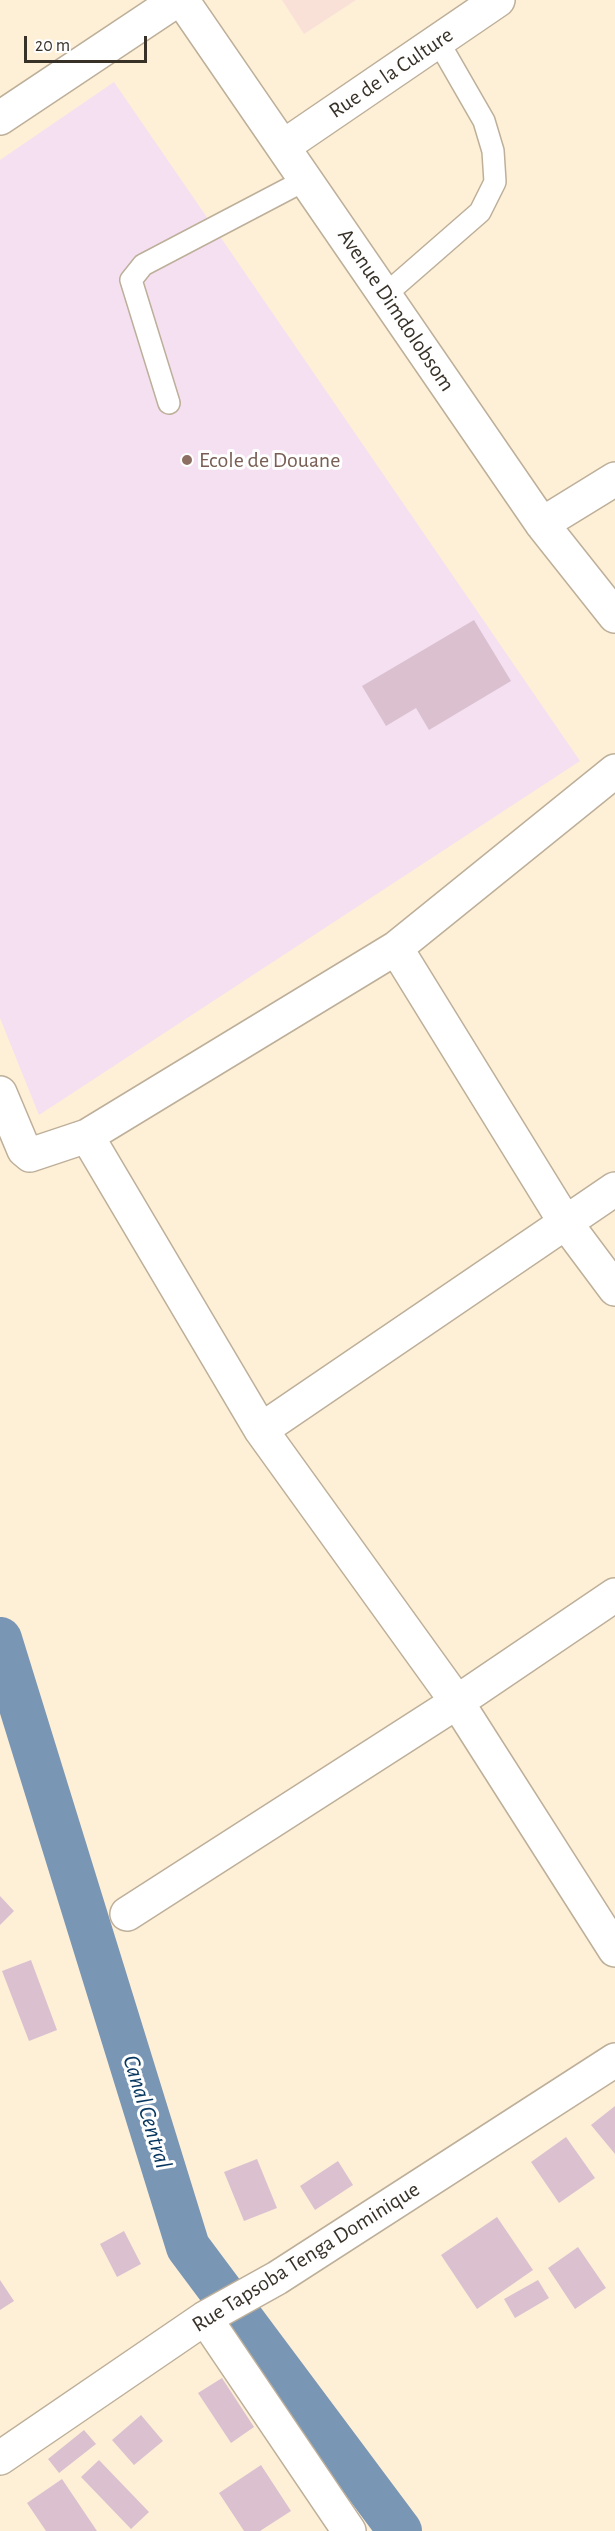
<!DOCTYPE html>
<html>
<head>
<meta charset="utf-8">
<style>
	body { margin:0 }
	#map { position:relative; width:615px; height:2531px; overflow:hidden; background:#feefd7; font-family:"Alegreya Sans",sans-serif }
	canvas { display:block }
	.scale { position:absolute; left:24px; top:36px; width:123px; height:27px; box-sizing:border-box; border:3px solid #373128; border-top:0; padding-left:8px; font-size:18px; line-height:21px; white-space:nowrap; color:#373128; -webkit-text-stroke:4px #fefefe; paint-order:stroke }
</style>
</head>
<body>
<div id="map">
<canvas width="615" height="2531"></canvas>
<div class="scale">20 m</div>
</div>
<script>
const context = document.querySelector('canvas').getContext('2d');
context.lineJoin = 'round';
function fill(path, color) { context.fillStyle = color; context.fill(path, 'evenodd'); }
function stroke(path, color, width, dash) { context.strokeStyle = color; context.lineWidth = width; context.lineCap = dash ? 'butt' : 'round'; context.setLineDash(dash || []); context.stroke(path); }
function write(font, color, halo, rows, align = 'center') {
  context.font = font + ' "Alegreya Sans",sans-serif'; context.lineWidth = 6; context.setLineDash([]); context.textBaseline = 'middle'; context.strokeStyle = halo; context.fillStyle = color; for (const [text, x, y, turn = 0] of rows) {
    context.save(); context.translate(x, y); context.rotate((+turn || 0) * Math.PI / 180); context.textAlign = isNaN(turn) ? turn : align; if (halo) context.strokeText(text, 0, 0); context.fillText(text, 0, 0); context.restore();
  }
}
fill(new Path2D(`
	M282,0H356L304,34Z`), '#fae1d8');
fill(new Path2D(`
	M114,82L580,761L39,1115L0,1018V160Z`), '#f4e0f1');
stroke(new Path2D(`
	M0,1639L188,2247L400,2531`), '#7996b5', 44);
fill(new Path2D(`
	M474,620L511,681L429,730L416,708L386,726L362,686Z
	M0,1896L14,1911L0,1925Z
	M31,1960L57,2030L29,2041L2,1971Z
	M615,2106V2154L591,2125Z
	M566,2137L595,2178L559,2203L531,2162Z
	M257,2159L277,2208L244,2221L224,2172Z
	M338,2161L353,2185L315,2210L300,2186Z
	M497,2217L533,2270L477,2309L441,2255Z
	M124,2231L141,2264L117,2277L100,2244Z
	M578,2247L606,2288L575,2309L548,2268Z
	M0,2280L14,2301L0,2310Z
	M538,2280L549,2298L515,2318L504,2299Z
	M222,2378L254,2427L231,2443L198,2393Z
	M141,2415L163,2441L134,2465L112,2440Z
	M84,2430L96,2444L59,2473L48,2459Z
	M99,2460L149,2512L131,2529L81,2477Z
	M261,2465L291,2511L260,2531H244L219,2493Z
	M62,2479L97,2531H46L27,2503Z`), '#dbc1d0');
const service = new Path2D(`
	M386,294L480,212L495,182L493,151L484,121L438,41
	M169,403L131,280L143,265L307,179`);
const minor = new Path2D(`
	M182,0L542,524L615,616
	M0,118L177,0
	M284,146L498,0
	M542,524L615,479
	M396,948L565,1222L615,1289
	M0,1093L24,1150L30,1155L87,1136L396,948L615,771
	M87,1136L261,1430L457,1702L615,1950
	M261,1430L615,1189
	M127,1914L457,1702L615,1595
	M205,2318L349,2531
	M0,2458L205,2318L277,2278L615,2060`);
stroke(service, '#bdaf99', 24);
stroke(minor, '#bdaf99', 36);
stroke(service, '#fff', 21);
stroke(minor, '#fff', 33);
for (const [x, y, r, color] of [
	[187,460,6,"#8d6e63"]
]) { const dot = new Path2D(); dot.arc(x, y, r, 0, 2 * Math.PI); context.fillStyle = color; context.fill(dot); stroke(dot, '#fefefe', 2); }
write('22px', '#373128', '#fefefe', [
	["Rue de la Culture",391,73,-34],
	["Avenue Dimdolobsom",396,310,56],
	["Rue Tapsoba Tenga Dominique",306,2257,-32]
]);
write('22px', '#785e54', '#fefefe', [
	["Ecole de Douane",199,460]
], 'left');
write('italic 24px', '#06365f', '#fefefe', [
	["Canal Central",147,2112,73]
]);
</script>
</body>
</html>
